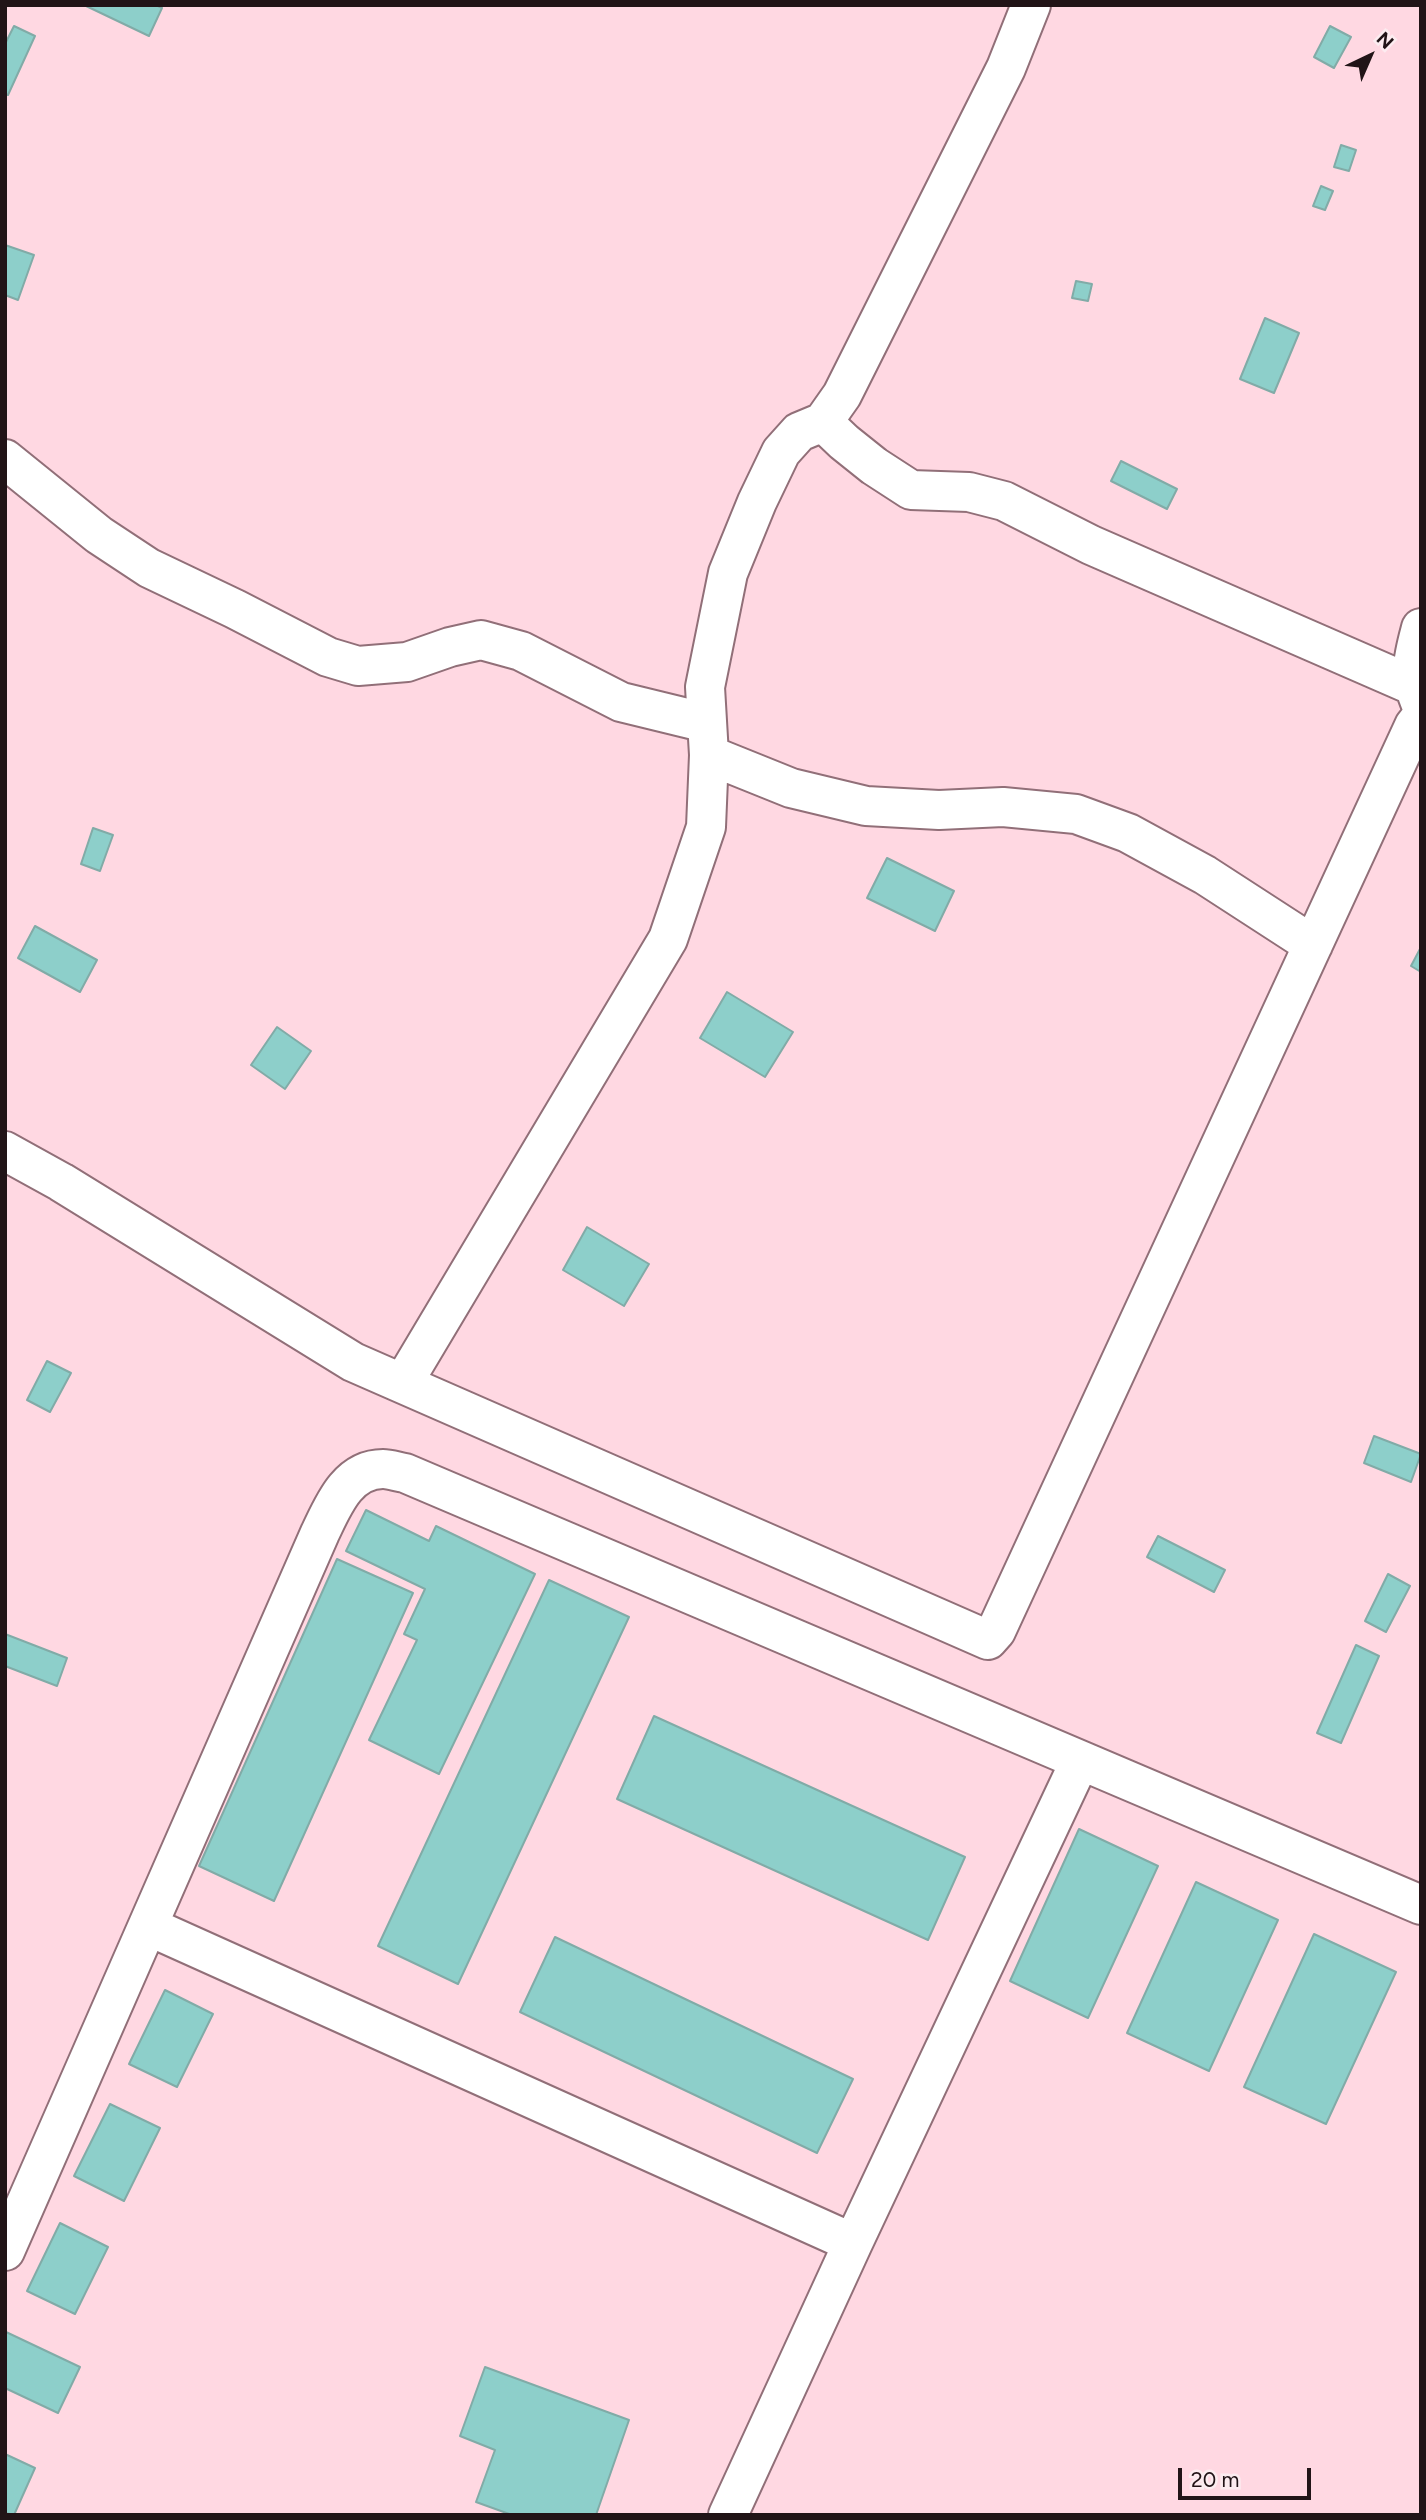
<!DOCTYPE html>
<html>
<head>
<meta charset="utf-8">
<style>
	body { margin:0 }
	#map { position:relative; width:1426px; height:2520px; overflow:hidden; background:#ffd8e2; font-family:Figtree,sans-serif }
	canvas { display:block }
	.frame { position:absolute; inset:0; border:7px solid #211417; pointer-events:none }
	.north { position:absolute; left:1335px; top:21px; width:70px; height:70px; -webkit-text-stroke:5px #fcecf0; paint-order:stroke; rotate:44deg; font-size:19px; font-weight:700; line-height:28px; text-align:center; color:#211417 }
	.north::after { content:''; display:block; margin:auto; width:24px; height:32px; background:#211417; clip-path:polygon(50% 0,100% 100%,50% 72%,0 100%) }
	.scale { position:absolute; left:1178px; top:2468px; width:133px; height:32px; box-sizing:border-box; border:4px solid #211417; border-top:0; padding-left:9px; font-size:21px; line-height:24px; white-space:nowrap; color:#211417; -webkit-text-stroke:5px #fcecf0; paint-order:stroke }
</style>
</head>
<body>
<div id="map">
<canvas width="1426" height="2520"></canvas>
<div class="frame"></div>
<div class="north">N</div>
<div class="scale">20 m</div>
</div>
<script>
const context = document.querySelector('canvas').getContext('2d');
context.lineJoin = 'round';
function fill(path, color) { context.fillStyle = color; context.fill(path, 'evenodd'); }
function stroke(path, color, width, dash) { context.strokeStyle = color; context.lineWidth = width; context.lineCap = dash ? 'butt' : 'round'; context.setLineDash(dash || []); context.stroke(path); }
const building = new Path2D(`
	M84,5H156L162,8L149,36Z
	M14,26L35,36L8,95L5,94V44Z
	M1330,26L1351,37L1334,68L1314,57Z
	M1341,145L1356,150L1349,171L1334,167Z
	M1321,186L1333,191L1325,210L1313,206Z
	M5,245L34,255L18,300L5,295Z
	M1076,281L1092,284L1088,301L1072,298Z
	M1265,318L1299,333L1274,393L1240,379Z
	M1121,461L1177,489L1167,509L1111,481Z
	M93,828L113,835L100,871L81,864Z
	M887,858L954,891L935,931L867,898Z
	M35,926L97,960L80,992L18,958Z
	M1421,947V972L1411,966Z
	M727,992L793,1032L765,1077L700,1038Z
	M277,1027L311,1051L285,1089L251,1065Z
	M587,1227L649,1264L624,1306L563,1270Z
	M47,1361L71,1373L50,1412L27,1400Z
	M1374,1436L1421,1454L1411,1482L1364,1463Z
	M366,1510L429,1541L436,1526L535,1574L439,1774L369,1740L417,1640L404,1634L425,1589L346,1551Z
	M1158,1536L1225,1570L1214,1592L1147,1557Z
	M337,1559L413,1593L274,1901L199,1866Z
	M1388,1574L1410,1586L1386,1632L1365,1621Z
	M549,1580L629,1617L458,1984L378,1946Z
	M5,1634L67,1658L57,1686L5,1666Z
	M1356,1645L1379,1656L1341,1743L1317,1733Z
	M654,1716L965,1857L928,1940L617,1799Z
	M1079,1829L1158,1866L1088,2018L1010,1981Z
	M1196,1882L1278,1920L1209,2071L1127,2033Z
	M1314,1934L1396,1972L1326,2124L1244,2087Z
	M555,1937L853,2079L817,2153L520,2012Z
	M165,1990L213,2014L177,2087L129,2064Z
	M110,2104L160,2128L124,2201L74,2176Z
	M60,2223L108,2247L75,2314L27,2291Z
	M6,2332L80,2367L58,2413L5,2388Z
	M485,2367L629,2420L596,2515H512L476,2502L495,2450L460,2436Z
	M5,2454L35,2468L14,2515L5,2513Z`);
fill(building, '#8dcfca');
stroke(building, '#81aba7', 2);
const minor = new Path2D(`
	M823,422L844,442L874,466L911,490L969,492L1004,501L1091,545L1412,685
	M5,459L99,535L149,568L235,609L328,657L358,666L407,662L450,647L481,640L521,651L621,702L707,723
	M1421,628C1413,658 1408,674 1421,705
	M709,755L791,788L866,806L939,810L1003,807L1076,814L1128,833L1205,875L1313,945
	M5,1151L61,1182L353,1362L988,1640L996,1631L1414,726L1421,717
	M403,1383L668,939L706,827L709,755L705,687L728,573L757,502L781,452L799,432L823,422L842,395L1006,68L1031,5
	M148,1926L853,2243
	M5,2251L320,1533C333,1506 347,1469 383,1469C390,1469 398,1472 405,1473L1421,1905
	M728,2515L853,2243L1080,1761`);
stroke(minor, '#916f78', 42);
stroke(minor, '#fff', 38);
</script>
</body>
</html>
